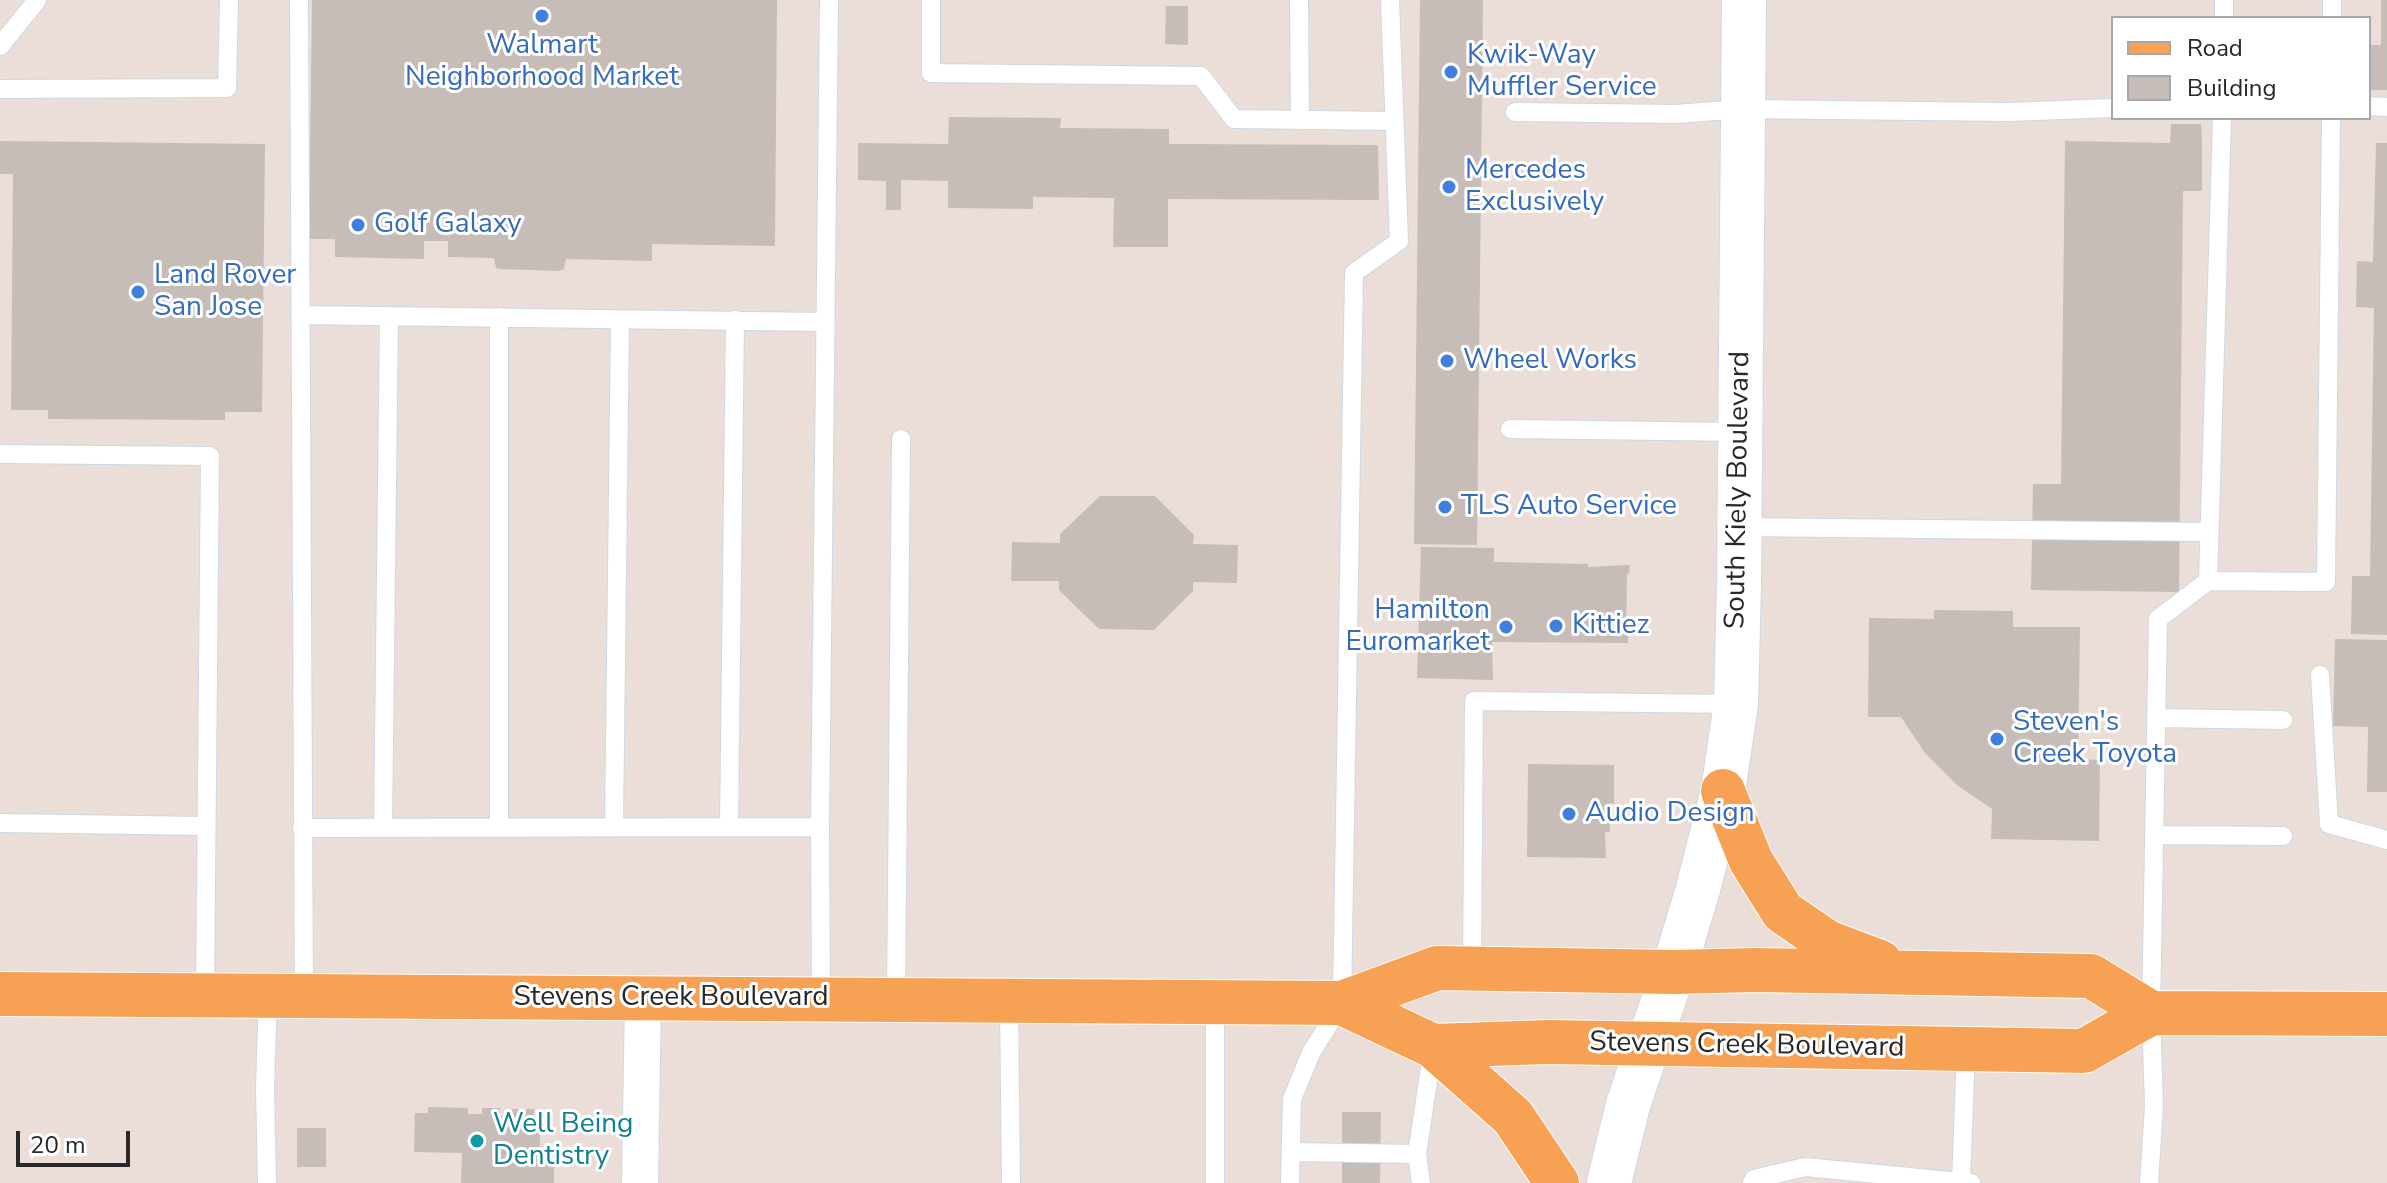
<!DOCTYPE html>
<html>
<head>
<meta charset="utf-8">
<style>
	body { margin:0 }
	#map { position:relative; width:2387px; height:1183px; overflow:hidden; background:#ebded8; font-family:"Nunito Sans",sans-serif }
	canvas { display:block }
	.legend { position:absolute; left:2111px; top:16px; width:260px; height:104px; box-sizing:border-box; background:#fff; border:2px solid #a9a9a9; margin:0; padding:10px 14px; list-style:none; font-size:24px; color:#282828 }
	.legend li { display:flex; align-items:center; gap:16px; height:40px }
	.legend b { width:40px; border:2px solid #a9a9a9 }
	.scale { position:absolute; left:16px; top:1131px; width:114px; height:36px; box-sizing:border-box; border:4px solid #282828; border-top:0; padding-left:10px; font-size:24px; line-height:28px; white-space:nowrap; color:#282828; -webkit-text-stroke:6px #fff; paint-order:stroke }
</style>
</head>
<body>
<div id="map">
<canvas width="2387" height="1183"></canvas>
<ul class="legend">
<li><b style="height:10px;background:#f6a153"></b>Road</li>
<li><b style="height:22px;background:#c6bcb8"></b>Building</li>
</ul>
<div class="scale">20 m</div>
</div>
<script>
const context = document.querySelector('canvas').getContext('2d');
context.lineJoin = 'round';
function fill(path, color) { context.fillStyle = color; context.fill(path, 'evenodd'); }
function stroke(path, color, width, dash) { context.strokeStyle = color; context.lineWidth = width; context.lineCap = dash ? 'butt' : 'round'; context.setLineDash(dash || []); context.stroke(path); }
function write(font, color, halo, rows, align = 'center') {
  context.font = font + ' "Nunito Sans",sans-serif'; context.lineWidth = 6; context.setLineDash([]); context.textBaseline = 'middle'; context.strokeStyle = halo; context.fillStyle = color; for (const [text, x, y, turn = 0] of rows) {
    context.save(); context.translate(x, y); context.rotate((+turn || 0) * Math.PI / 180); context.textAlign = isNaN(turn) ? turn : align; if (halo) context.strokeText(text, 0, 0); context.fillText(text, 0, 0); context.restore();
  }
}
fill(new Path2D(`
	M312,0H777L775,246L652,244V261L566,259L564,269L559,271L500,269L496,268L494,258L448,257V241H424V259L335,257V239H309Z
	M1420,0H1483L1477,545L1414,544Z
	M2381,0H2387V90H2369V45H2381Z
	M1166,6H1188V45L1165,44Z
	M949,117L1061,118L1060,128L1169,129V144L1378,145L1379,200L1168,199V247H1113L1114,198L1033,197V209L948,208V181L901,180V210H886V181L858,180V143L948,144Z
	M2171,124H2201L2202,141V191H2183L2179,592L2031,590L2033,484H2061L2065,141L2170,143Z
	M0,141L265,144L262,412H225V420L48,419V410H11L13,174H0Z
	M2376,143H2387V635L2351,634L2352,576H2370L2374,308L2356,307L2357,261L2373,262Z
	M1100,496H1155L1194,535L1193,544L1238,545L1237,583L1193,582V591L1154,630L1099,629L1059,590V581H1011L1012,542L1060,543V534Z
	M1421,547L1494,548V562L1588,564V567L1630,565L1629,574H1627L1626,632H1628V643L1492,642L1493,680L1417,678Z
	M1934,610L2013,611V627H2080L2078,759L2100,760L2099,841L1991,839L1992,809L1957,785L1925,753L1901,717H1868L1869,618L1934,619Z
	M2335,639L2387,640V792H2367L2368,727L2333,726Z
	M1528,764L1614,765V804L1609,803L1610,832H1605L1606,858L1527,857Z
	M428,1107L468,1108V1114H482V1108H500V1116H511V1109H534L533,1129L540,1130V1163H554V1183H461L462,1153L414,1152L415,1113H428Z
	M1342,1112H1381L1380,1183H1342Z
	M297,1128H326V1167H297Z`), '#c6bcb8');
const lane = new Path2D(`
	M299,0L304,995
	M931,0V73L1201,76L1234,119L1393,121
	M1299,0L1300,119
	M2224,18V0
	M2332,18V0
	M0,46L37,0
	M0,89L227,88L229,0
	M2369,106L2387,107
	M1515,112L1676,114L1742,109L2008,112L2113,108
	M300,315L825,322
	M1510,429L1740,432
	M0,454L210,456L205,994
	M1738,527L2209,532
	M2208,581L2326,582L2331,118
	M2320,675L2329,824L2387,840
	M2156,718L2283,720
	M0,823L206,826
	M499,827V317
	M614,827L620,319
	M729,827L735,320
	M302,828L820,827
	M383,828L389,316
	M2154,835L2283,836
	M1472,969L1474,701L1736,704
	M821,999L820,827L829,0
	M896,999L901,439
	M1009,1000L1011,1183
	M1215,1002V1183
	M1291,1152L1417,1154
	M1961,1182L1966,1049
	M267,1183L265,1088L268,995
	M1290,1183L1292,1099L1311,1053L1342,1003L1354,273L1399,241L1390,0
	M1421,1183L1417,1154L1433,1048
	M1752,1183L1754,1179L1805,1167L1971,1183
	M2149,1183L2154,1106L2151,1013L2158,619L2208,581L2222,118`);
const street = new Path2D(`
	M640,1183L643,998`);
const secondary = new Path2D(`
	M1609,1183L1628,1105L1673,972L1698,889L1723,791L1736,704L1739,583L1744,0`);
const primary = new Path2D(`
	M1723,791L1751,861L1783,912L1827,942L1880,962
	M0,994L1342,1003L1437,968L1673,972L1755,970L2091,976L2151,1013
	M1342,1003L1433,1046L1548,1042L2084,1051L2151,1013L2387,1014
	M1433,1046L1513,1117L1557,1183`);
stroke(lane, '#ced7e2', 20);
stroke(street, '#ced7e2', 38);
stroke(secondary, '#ced7e2', 46);
stroke(primary, '#fff', 46);
stroke(lane, '#fff', 18);
stroke(street, '#fff', 36);
stroke(secondary, '#fff', 44);
stroke(primary, '#f6a153', 44);
for (const [x, y, r, color] of [
	[542,16,8,"#3f7fe0"],
	[1451,72,8,"#3f7fe0"],
	[1449,187,8,"#3f7fe0"],
	[358,225,8,"#3f7fe0"],
	[138,292,8,"#3f7fe0"],
	[1447,361,8,"#3f7fe0"],
	[1445,507,8,"#3f7fe0"],
	[1556,626,8,"#3f7fe0"],
	[1506,627,8,"#3f7fe0"],
	[1997,739,8,"#3f7fe0"],
	[1569,814,8,"#3f7fe0"],
	[477,1141,8,"#0f9aa8"]
]) { const dot = new Path2D(); dot.arc(x, y, r, 0, 2 * Math.PI); context.fillStyle = color; context.fill(dot); stroke(dot, '#fff', 3); }
write('28px', '#366cbe', '#fff', [
	["Walmart",542,46,"center"],
	["Neighborhood Market",542,78,"center"],
	["Kwik-Way",1467,56],
	["Muffler Service",1467,88],
	["Mercedes",1465,171],
	["Exclusively",1465,203],
	["Golf Galaxy",374,225],
	["Land Rover",154,276],
	["San Jose",154,308],
	["Wheel Works",1463,361],
	["TLS Auto Service",1461,507],
	["Hamilton",1490,611,"right"],
	["Euromarket",1490,643,"right"],
	["Kittiez",1572,626],
	["Steven's",2013,723],
	["Creek Toyota",2013,755],
	["Audio Design",1585,814]
], 'left');
write('28px', '#282828', '#fff', [
	["South Kiely Boulevard",1739,490,-89],
	["Stevens Creek Boulevard",671,998],
	["Stevens Creek Boulevard",1747,1046,1]
]);
write('28px', '#0d838f', '#fff', [
	["Well Being",493,1125],
	["Dentistry",493,1157]
], 'left');
</script>
</body>
</html>
